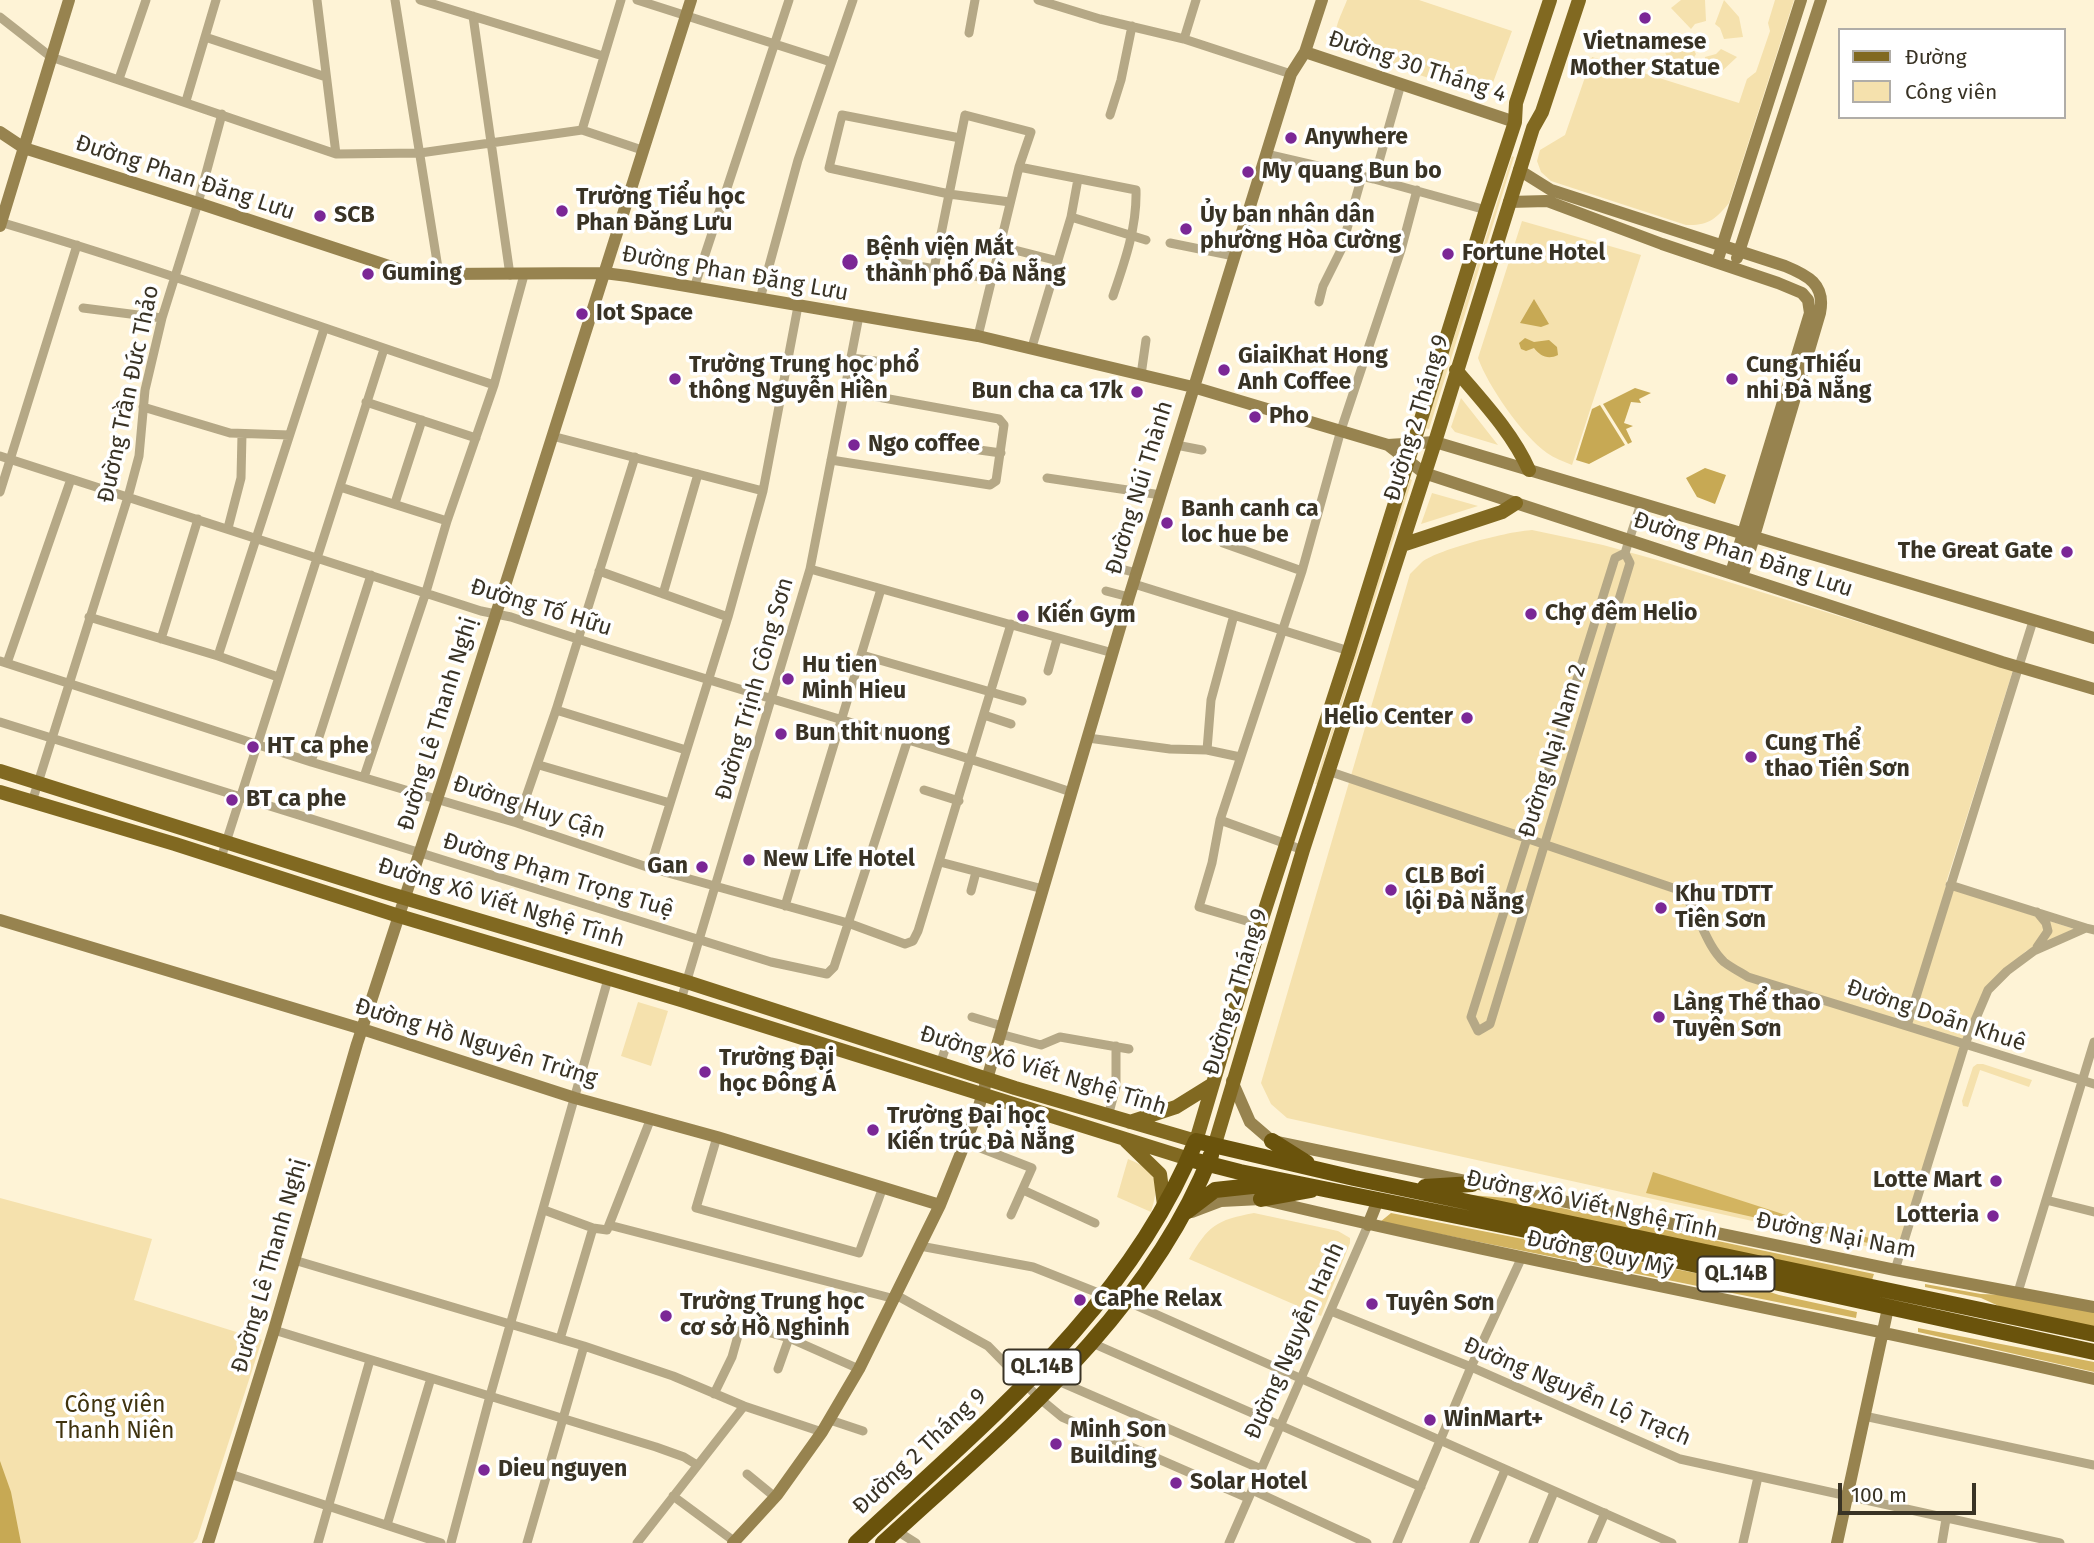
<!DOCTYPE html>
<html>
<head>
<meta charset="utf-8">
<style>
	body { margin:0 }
	#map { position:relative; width:2094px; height:1543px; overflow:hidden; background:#fef3d6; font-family:"Fira Sans",sans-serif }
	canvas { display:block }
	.legend { position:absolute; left:1838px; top:28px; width:228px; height:91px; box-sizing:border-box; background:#fff; border:2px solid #b0ada8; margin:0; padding:9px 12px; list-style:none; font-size:21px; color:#393325 }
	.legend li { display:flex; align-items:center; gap:14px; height:35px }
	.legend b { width:35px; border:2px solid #b0ada8 }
	.scale { position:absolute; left:1838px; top:1483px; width:138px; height:32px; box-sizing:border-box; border:4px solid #393325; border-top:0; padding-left:9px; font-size:21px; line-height:24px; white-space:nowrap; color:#393325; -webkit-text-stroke:5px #fff; paint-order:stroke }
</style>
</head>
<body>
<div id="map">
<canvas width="2094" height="1543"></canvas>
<ul class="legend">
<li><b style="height:9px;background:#816921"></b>Đường</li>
<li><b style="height:19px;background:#f5e1ad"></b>Công viên</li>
</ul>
<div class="scale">100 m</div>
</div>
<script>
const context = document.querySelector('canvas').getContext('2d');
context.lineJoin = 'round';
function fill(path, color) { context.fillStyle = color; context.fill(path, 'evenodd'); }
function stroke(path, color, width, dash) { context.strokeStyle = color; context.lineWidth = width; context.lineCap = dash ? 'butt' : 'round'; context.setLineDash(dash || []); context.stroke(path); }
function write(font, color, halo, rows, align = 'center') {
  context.font = font + ' "Fira Sans",sans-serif'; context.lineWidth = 7; context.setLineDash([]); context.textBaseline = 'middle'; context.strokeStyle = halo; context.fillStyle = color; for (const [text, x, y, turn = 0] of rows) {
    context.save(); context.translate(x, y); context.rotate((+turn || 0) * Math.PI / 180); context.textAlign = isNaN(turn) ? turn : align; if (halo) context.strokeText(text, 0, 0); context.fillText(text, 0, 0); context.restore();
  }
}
fill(new Path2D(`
	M1347,0H1419L1512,31L1491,88L1486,94H1479L1341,50C1327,39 1342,14 1347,0Z
	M1681,0H1705L1706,21L1695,24L1691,29L1671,8Z
	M1724,0L1739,17L1743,37L1724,39L1720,28L1715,24Z
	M1775,0H1794L1729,203C1716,219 1708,226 1686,225L1551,181L1541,172L1537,161L1540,150L1565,135L1592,57L1739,103L1747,79L1756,72L1770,31L1768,23Z
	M1688,40L1696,54L1685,72L1668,59L1662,45Z
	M1721,49L1737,57L1721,72L1703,76L1705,57L1716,54Z
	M1512,156L1514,157L1429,429L1425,428Z
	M1522,221L1641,255L1572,465C1563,461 1554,458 1547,453C1522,435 1488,386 1478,358Z
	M1461,398L1498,445L1455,432L1451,427Z
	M1410,479L1412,480L1317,784H1315Z
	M1432,493L1478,506L1421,524Z
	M1532,530L1603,545L1661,561L2013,670L1945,886L2074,929L2026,951L1985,989L1897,1253L1287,1118L1271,1104L1261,1083L1410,574C1414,570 1418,566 1422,562C1439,549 1510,531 1532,530Z
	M638,1002L668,1011L651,1066L621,1056Z
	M1977,1064H1983L2032,1080L2029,1087L1980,1070L1968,1107L1963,1106L1962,1101L1973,1067Z
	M1128,1159C1158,1171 1160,1183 1151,1212L1117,1197Z
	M0,1198L152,1239L134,1300L262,1340L197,1539L193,1543H0Z
	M1254,1213L1338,1231L1350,1238V1243L1321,1316L1189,1259C1208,1226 1216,1220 1254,1213Z`), '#f5e1ad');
fill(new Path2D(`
	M1653,1172L1795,1218L1877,1240V1245L1646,1193Z
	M1458,1194L1519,1199L1874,1274L1872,1280Z
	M1391,1213L1736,1281L1779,1295L1857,1312L1856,1318L1380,1222Z
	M1925,1284L1981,1294L2007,1295L2094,1312V1327L2001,1307L1981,1298L1925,1287Z
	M1918,1328L2094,1362V1372L1918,1332Z`), '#d3b460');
fill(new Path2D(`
	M1534,299L1549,324L1541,327L1520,323Z
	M1525,338L1534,342L1549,340L1557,347L1558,355C1548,360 1540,356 1534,348L1526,351L1521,349L1519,343Z
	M1635,388L1651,393L1639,399L1641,403L1631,402L1624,423L1633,426L1626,429L1632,442L1628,444L1603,404Z
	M1600,405L1625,445L1589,464L1576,460L1592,409Z
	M1705,468L1726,475L1715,504L1697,497L1686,478Z
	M0,1461L11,1492L21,1543H0Z`), '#c7a954');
stroke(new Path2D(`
	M317,0L336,154
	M395,0L439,274
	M420,0L603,56
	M637,0L831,62
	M1038,0L1100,19L1184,39L1291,74
	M473,16L510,275
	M0,17L51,57L336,154L420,153L582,130L642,150
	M969,33L975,0
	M205,37L326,77
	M1184,39L1196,0
	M119,79L146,0
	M186,101L216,0
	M1110,115L1121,80L1132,26
	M582,130L621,0
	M960,138L842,115L829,168L949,194L1010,202
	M1266,154L1374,179L1486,210
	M1019,167L1136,190C1137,227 1125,261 1113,296
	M1374,179L1401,84
	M1071,217L1146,240
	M0,222C167,271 329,331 494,385
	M1170,243L1234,256
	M999,246L1058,261
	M901,263L991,279
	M934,269L965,115L1031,132L1019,167L978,336
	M694,288L789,0
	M760,299L798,160L853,0
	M1319,302L1323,286L1341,250L1362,176
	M83,308L162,318
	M1032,347L1071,217L1078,179
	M851,358L876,361
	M1141,375L1146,340
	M366,402L476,438
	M143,407L230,433L289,435
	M552,436L763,491
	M1176,445L1202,450
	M965,448L1001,453
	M0,456L481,611L511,617C696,680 886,729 1071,792
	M831,460L990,485L996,481L1004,425L999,419L845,391
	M1047,478L1161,495
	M340,487L447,521
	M0,492L77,245
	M395,503L422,420
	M228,528L241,478L242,434
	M1223,543L1302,571
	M1625,553L1630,563L1490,1024L1478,1031L1471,1017L1615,558L1625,553L1641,503
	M1109,566L1137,573
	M810,569L1113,653
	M599,571L728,617
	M1134,584L1349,651
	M1106,591L1129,597
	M663,594L698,474
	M89,617L218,656L278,677
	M161,639L198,519
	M862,655L1022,701
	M218,656L324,329
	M0,661L311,762L517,823L650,868L848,923L905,944L913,941L918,931L1011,624
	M7,663L71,479
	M1048,671L1057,639
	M556,710L686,750
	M984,715L1011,724
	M0,722L771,962L827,974L834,967L908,739
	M1088,738L1170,749L1207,750L1240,757
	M1207,750L1211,700L1234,615
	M311,762L371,575
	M539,765L670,803
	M1328,771L1679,890C1700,910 1703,942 1724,962C1732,968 1740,972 1748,977L2094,1084
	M364,777L426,592L447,521L494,385L524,275
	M924,790L959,801
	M32,802L128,497L139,456L145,390L162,318L198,203L222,114
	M1220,820L1303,850
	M517,823L556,710L635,457
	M221,858L384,349
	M940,862L1043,889
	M650,868L728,617L763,491L798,306
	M1950,885L2086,928
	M971,891L976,872
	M785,906L881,589
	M2037,912L2046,923L2048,931L2037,947
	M1260,925L1199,907L1212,863L1220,820L1302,571L1341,430L1401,250L1417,190
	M681,1000L810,569L859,316
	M972,1017L1002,1026
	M1907,1026L2033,621
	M1000,1034L1041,1045L1060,1037L1129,1049
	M940,1064L948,1041
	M1108,1116L1116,1087V1046
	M717,1137L696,1208L859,1253L883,1187
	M965,1142L1032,1168L1011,1215
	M1023,1190L1095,1223
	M2046,1200L2094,1212
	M544,1210L593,1228L607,1230L651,1118
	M609,1225L895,1299
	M920,1246L1033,1267L1106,1296
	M294,1260L584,1346L673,1376L744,1406L822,1432
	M1895,1270L1965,1044L1988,990L2007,971L2034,951L2086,928L2094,930
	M2018,1292L2094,1042
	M896,1295L988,1346L1039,1398L1062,1417L1248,1498
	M1126,1301L1672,1543
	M1331,1311L1471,1367L1680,1459L2060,1543
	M274,1330L656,1447L684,1457L697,1465
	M560,1339L593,1228
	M1092,1343L1421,1487
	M778,1369L789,1338
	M1056,1380L1261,1469
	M714,1394L732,1357L741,1325L789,1338L859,1369
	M1864,1416L2094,1465
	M830,1420L863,1431
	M230,1474L441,1543
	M747,1474L775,1497
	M1252,1490L1367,1543
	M673,1496L734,1541
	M387,1525L431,1378
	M897,1531L916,1543
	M318,1543L370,1360
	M451,1543L490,1396L608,979
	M527,1543L584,1346
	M637,1543L744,1406
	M1229,1543L1368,1225
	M1397,1543L1471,1367L1521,1259
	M1474,1543L1505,1470
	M1533,1543L1554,1492
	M1592,1543L1605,1513
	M1743,1543L1758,1477
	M1942,1543L1946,1519`), '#b5a886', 9);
stroke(new Path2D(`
	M1305,52L1515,122
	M0,132L24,148L198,203L401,270L439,274L604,273L628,276L978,336L1193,387L1388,445L1424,473L2002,662L2094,689
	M1519,170L1551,190L1785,266C1807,275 1826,284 1820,313L1742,577
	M1509,202L1547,201L1662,244L1778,283L1802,293L1808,300L1810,313L1731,573
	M0,226L69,0
	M1737,258L1821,0
	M1717,262L1801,0
	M1388,445L1435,442L2094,638
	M0,920L362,1029L575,1098L717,1137L940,1205
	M1232,1081L1250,1122L1272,1141L1895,1270L2094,1307
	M1192,1212L1221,1201L1261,1199C1538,1265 1817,1315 2094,1379
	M1368,1225L1378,1200
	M208,1543L274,1330L357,1044L442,784L691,0
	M733,1543L777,1495L822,1432L859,1369L940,1205L977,1113L1129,597L1291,74L1305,52L1322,0
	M1837,1543L1888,1308`), '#97834f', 12);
stroke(new Path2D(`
	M1456,370C1482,401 1512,432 1529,470
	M1402,545L1502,512L1516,503
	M0,771L384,892L687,982L1015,1088L1196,1141L1260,925L1349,651L1486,210L1515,122L1516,103L1550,0
	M0,792L175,844L399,916L681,1000L1189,1159
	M1130,1122L1176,1107L1213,1084
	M1126,1141L1160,1174L1164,1205
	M1214,1147L1303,850L1435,442L1533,128L1542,112L1579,0`), '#816921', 14);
stroke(new Path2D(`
	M1272,1141L1307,1163
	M1189,1159L1240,1172L1669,1259L2094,1352
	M1425,1187L1472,1184
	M1261,1199L1311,1190
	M1186,1212L1215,1190L1271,1184
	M856,1543C984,1423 1128,1308 1196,1141L1354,1178L2094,1334
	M883,1543C1007,1429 1147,1316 1211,1155`), '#6a530c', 16);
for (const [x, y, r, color] of [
	[1645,18,7,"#7b2796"],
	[1291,138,7,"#7b2796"],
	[1248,172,7,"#7b2796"],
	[562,211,7,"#7b2796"],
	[320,216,7,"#7b2796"],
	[1186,229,7,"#7b2796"],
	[1448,254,7,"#7b2796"],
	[850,262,9,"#7b2796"],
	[368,274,7,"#7b2796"],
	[582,314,7,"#7b2796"],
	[1224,370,7,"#7b2796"],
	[675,379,7,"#7b2796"],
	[1732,379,7,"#7b2796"],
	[1137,392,7,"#7b2796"],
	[1255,417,7,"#7b2796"],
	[854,445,7,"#7b2796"],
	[1167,523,7,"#7b2796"],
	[2067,552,7,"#7b2796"],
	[1531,614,7,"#7b2796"],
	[1023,616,7,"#7b2796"],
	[788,679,7,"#7b2796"],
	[1467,718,7,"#7b2796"],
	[781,734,7,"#7b2796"],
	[253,747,7,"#7b2796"],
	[1751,757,7,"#7b2796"],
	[232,800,7,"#7b2796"],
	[749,860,7,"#7b2796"],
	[702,867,7,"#7b2796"],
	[1391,890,7,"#7b2796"],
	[1661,908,7,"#7b2796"],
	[1659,1017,7,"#7b2796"],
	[705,1072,7,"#7b2796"],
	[873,1130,7,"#7b2796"],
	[1996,1181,7,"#7b2796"],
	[1993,1216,7,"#7b2796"],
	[1080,1300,7,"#7b2796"],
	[1372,1304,7,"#7b2796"],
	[666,1316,7,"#7b2796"],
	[1430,1420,7,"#7b2796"],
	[1056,1444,7,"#7b2796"],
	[484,1470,7,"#7b2796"],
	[1176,1483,7,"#7b2796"]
]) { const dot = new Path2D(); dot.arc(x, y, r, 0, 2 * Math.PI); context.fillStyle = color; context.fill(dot); stroke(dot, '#fff', 2.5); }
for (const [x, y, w] of [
	[1736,1274,77],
	[1042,1367,77]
]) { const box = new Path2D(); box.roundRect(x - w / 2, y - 17.5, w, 35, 5); context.fillStyle = '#fff'; context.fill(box); stroke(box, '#393325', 2); }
write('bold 21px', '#393325', null, [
	["QL.14B",1736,1274],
	["QL.14B",1042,1367]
]);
write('bold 23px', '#393325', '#fff', [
	["Vietnamese",1645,43,"center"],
	["Mother Statue",1645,69,"center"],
	["Anywhere",1305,138],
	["My quang Bun bo",1262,172],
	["Trường Tiểu học",576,198],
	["Phan Đăng Lưu",576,224],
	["SCB",334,216],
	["Ủy ban nhân dân",1200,216],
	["phường Hòa Cường",1200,242],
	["Bệnh viện Mắt",866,249],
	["thành phố Đà Nẵng",866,275],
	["Fortune Hotel",1462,254],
	["Guming",382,274],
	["Iot Space",596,314],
	["GiaiKhat Hong",1238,357],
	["Anh Coffee",1238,383],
	["Trường Trung học phổ",689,366],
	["thông Nguyễn Hiền",689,392],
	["Cung Thiếu",1746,366],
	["nhi Đà Nẵng",1746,392],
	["Bun cha ca 17k",1123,392,"right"],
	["Pho",1269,417],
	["Ngo coffee",868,445],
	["Banh canh ca",1181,510],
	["loc hue be",1181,536],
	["The Great Gate",2053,552,"right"],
	["Chợ đêm Helio",1545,614],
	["Kiến Gym",1037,616],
	["Hu tien",802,666],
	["Minh Hieu",802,692],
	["Helio Center",1453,718,"right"],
	["Bun thit nuong",795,734],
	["Cung Thể",1765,744],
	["thao Tiên Sơn",1765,770],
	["HT ca phe",267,747],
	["BT ca phe",246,800],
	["New Life Hotel",763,860],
	["Gan",688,867,"right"],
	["CLB Bơi",1405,877],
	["lội Đà Nẵng",1405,903],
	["Khu TDTT",1675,895],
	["Tiên Sơn",1675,921],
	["Làng Thể thao",1673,1004],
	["Tuyên Sơn",1673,1030],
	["Trường Đại",719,1059],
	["học Đông Á",719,1085],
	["Trường Đại học",887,1117],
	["Kiến trúc Đà Nẵng",887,1143],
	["Lotte Mart",1982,1181,"right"],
	["Lotteria",1979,1216,"right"],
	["CaPhe Relax",1094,1300],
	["Trường Trung học",680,1303],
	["cơ sở Hồ Nghinh",680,1329],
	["Tuyên Sơn",1386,1304],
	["WinMart+",1444,1420],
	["Minh Son",1070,1431],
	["Building",1070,1457],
	["Dieu nguyen",498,1470],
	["Solar Hotel",1190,1483]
], 'left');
write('23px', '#393325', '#fff', [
	["Đường 30 Tháng 4",1417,67,18],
	["Đường Phan Đăng Lưu",185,178,18],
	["Đường Phan Đăng Lưu",735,274,10],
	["Đường Trần Đức Thảo",129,394,-78],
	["Đường 2 Tháng 9",1417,418,-73],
	["Đường Núi Thành",1140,488,-73],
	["Đường Phan Đăng Lưu",1743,555,18],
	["Đường Tố Hữu",541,608,17],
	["Đường Trịnh Công Sơn",755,689,-74],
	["Đường Lê Thanh Nghị",438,724,-73],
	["Đường Nại Nam 2",1553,751,-73],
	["Đường Huy Cận",529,808,18],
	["Đường Phạm Trọng Tuệ",558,876,17],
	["Đường Xô Viết Nghệ Tĩnh",501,903,17],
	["Đường 2 Tháng 9",1236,992,-73],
	["Đường Doãn Khuê",1936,1016,18],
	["Đường Hồ Nguyên Trừng",476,1043,17],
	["Đường Xô Viết Nghệ Tĩnh",1043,1071,17],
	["Đường Xô Viết Nghệ Tĩnh",1592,1205,12],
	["Đường Nại Nam",1836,1236,11],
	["Đường Quy Mỹ",1600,1254,12],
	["Đường Lê Thanh Nghị",270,1266,-74],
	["Đường Nguyễn Hanh",1295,1341,-66],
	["Đường Nguyễn Lộ Trạch",1577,1392,23],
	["Đường 2 Tháng 9",920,1452,-43]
]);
write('23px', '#40330e', '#fff', [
	["Công viên",115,1406],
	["Thanh Niên",115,1432]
]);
</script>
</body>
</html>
